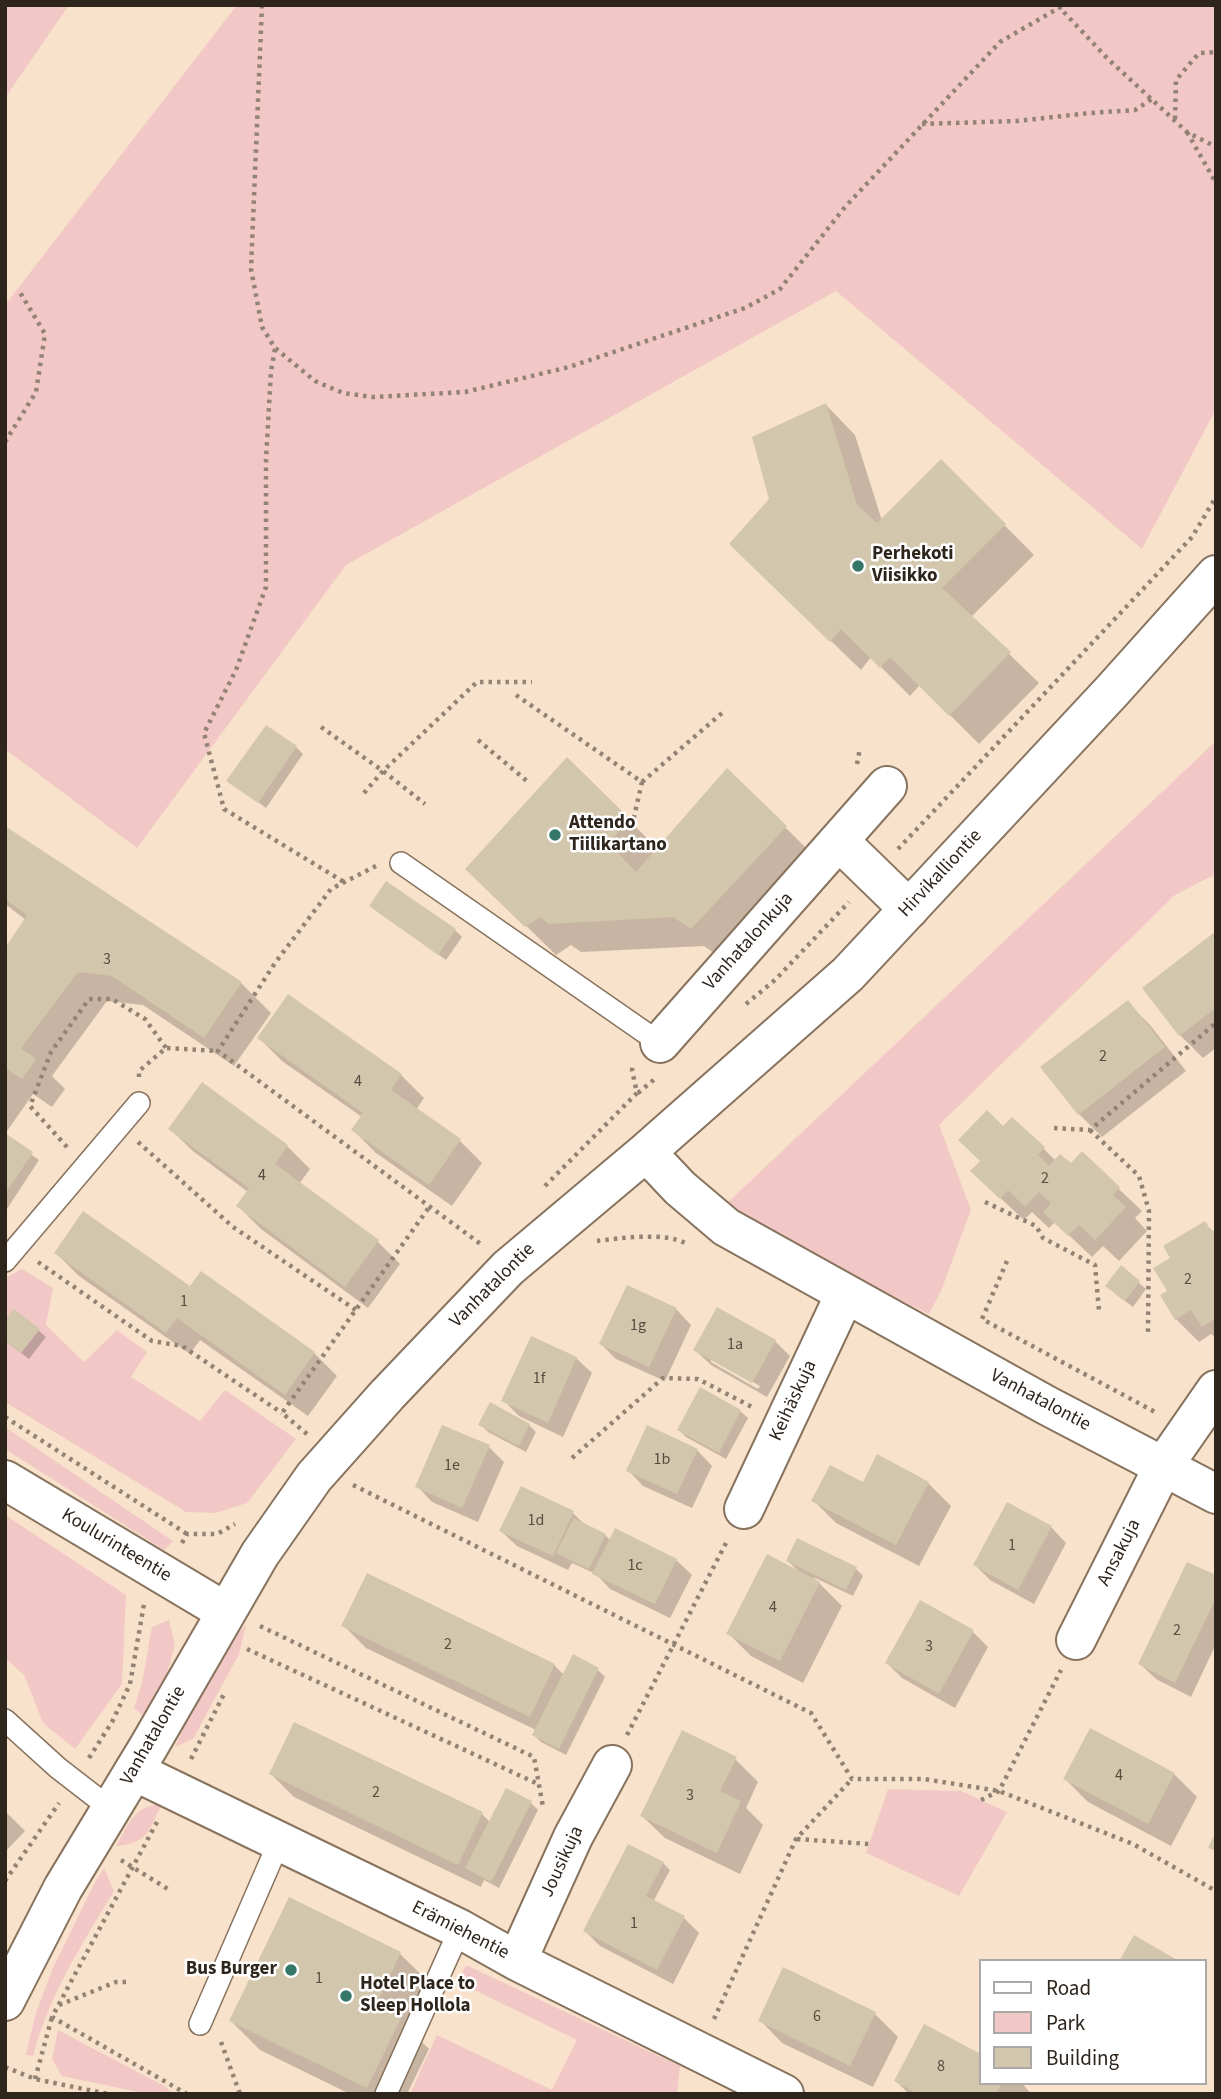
<!DOCTYPE html>
<html>
<head>
<meta charset="utf-8">
<style>
	body { margin:0 }
	#map { position:relative; width:1221px; height:2099px; overflow:hidden; background:#f9e2cb; font-family:"Source Sans 3",sans-serif }
	canvas { display:block }
	.frame { position:absolute; inset:0; border:7px solid #2e251d; pointer-events:none }
	.legend { position:absolute; left:979px; top:1959px; width:228px; height:126px; box-sizing:border-box; background:#fff; border:2px solid #aba8a5; margin:0; padding:9px 12px; list-style:none; font-size:21px; color:#2e251d }
	.legend li { display:flex; align-items:center; gap:14px; height:35px }
	.legend b { width:35px; border:2px solid #aba8a5 }
</style>
</head>
<body>
<div id="map">
<canvas width="1221" height="2099"></canvas>
<div class="frame"></div>
<ul class="legend">
<li><b style="height:9px;background:#fff"></b>Road</li>
<li><b style="height:19px;background:#f1c8c5"></b>Park</li>
<li><b style="height:19px;background:#d2c7ac"></b>Building</li>
</ul>
</div>
<script>
const context = document.querySelector('canvas').getContext('2d');
context.lineJoin = 'round';
function fill(path, color) { context.fillStyle = color; context.fill(path, 'evenodd'); }
function stroke(path, color, width, dash) { context.strokeStyle = color; context.lineWidth = width; context.lineCap = dash ? 'butt' : 'round'; context.setLineDash(dash || []); context.stroke(path); }
function write(font, color, halo, rows, align = 'center') {
  context.font = font + ' "Source Sans 3",sans-serif'; context.lineWidth = 5; context.setLineDash([]); context.textBaseline = 'middle'; context.strokeStyle = halo; context.fillStyle = color; for (const [text, x, y, turn = 0] of rows) {
    context.save(); context.translate(x, y); context.rotate((+turn || 0) * Math.PI / 180); context.textAlign = isNaN(turn) ? turn : align; if (halo) context.strokeText(text, 0, 0); context.fillText(text, 0, 0); context.restore();
  }
}
fill(new Path2D(`
	M5,5H69L5,98Z
	M237,5H1216V409L1142,549L836,291L346,565L137,848L5,749V305Z
	M1216,741V874L1175,895L939,1125L971,1210L941,1291L929,1314L843,1273L724,1206Z
	M22,1269L53,1288L46,1325L84,1362L117,1330L147,1352L131,1377L200,1421L225,1390L296,1439L247,1503L215,1513L186,1512L5,1402V1278Z
	M5,1427L173,1541L164,1550L5,1449Z
	M5,1515L126,1595L122,1684L75,1749L43,1723L24,1675L5,1658Z
	M169,1620L175,1645L162,1692L142,1715L134,1708L142,1683L152,1627Z
	M246,1625L239,1654L193,1739L175,1747C195,1703 213,1659 246,1625Z
	M888,1789L961,1791L1007,1812L959,1896L866,1853Z
	M162,1804C148,1831 149,1843 116,1846C129,1824 133,1806 162,1804Z
	M104,1868L114,1891C82,1944 49,1995 33,2056L26,2055L35,2016L52,1970L94,1884Z
	M466,1965L680,2066L677,2094H410L437,2035L552,2090L577,2040L458,1982Z
	M58,2030L166,2087L172,2094L143,2093L62,2076L52,2059Z`), '#f1c8c5');
fill(new Path2D(`
	M826,405L855,435L882,521L941,461L1034,555L971,617L1039,683L979,744L920,685L910,696L871,657L861,670L761,573L771,500Z
	M296,747L303,754L266,808L229,781Z
	M567,759L658,849L728,770L815,857L721,958L704,946L581,952L571,945L556,955L468,869Z
	M5,829L241,983L271,1013L234,1066L143,1005L107,1001L52,1076L65,1089L52,1107L33,1094L5,1134V951L26,920L5,904Z
	M371,906L455,930L462,937L446,960Z
	M1216,934V1048L1203,1058L1180,1035L1144,989Z
	M288,996L401,1075L424,1098L416,1110L460,1141L482,1163L452,1206L376,1153L353,1130L362,1117L282,1061L259,1038Z
	M1127,1002L1150,1025L1186,1071L1102,1137L1079,1114Z
	M202,1084L287,1146L310,1169L299,1184L378,1242L400,1264L368,1308L261,1229L238,1206L248,1192L193,1151L170,1129Z
	M1003,1128L1044,1149L1056,1161L1071,1166L1082,1154L1142,1211L1135,1218L1147,1231L1119,1261L1103,1246L1092,1257L1055,1222L1049,1228L1032,1212L1024,1220L995,1193L982,1161Z
	M5,1136L39,1160L5,1212Z
	M1204,1223L1214,1232L1216,1231V1338L1211,1334L1199,1342L1176,1319L1169,1291L1173,1258Z
	M56,1253L190,1289L201,1273L314,1353L337,1376L308,1416L200,1340L190,1354L79,1276Z
	M1121,1268L1146,1289L1133,1307L1114,1293Z
	M676,1309L691,1325L665,1381L616,1359L601,1344Z
	M38,1330L46,1337L29,1359L5,1341Z
	M775,1341L790,1356L767,1397L711,1365L695,1350ZM711,1358L760,1386L758,1389L711,1362Z
	M576,1358L592,1373L563,1437L519,1416L504,1401Z
	M740,1411L748,1418L726,1459L686,1437L679,1430Z
	M480,1424L529,1425L536,1432L526,1452L488,1432Z
	M489,1447L504,1462L478,1522L432,1502L417,1486Z
	M697,1450L712,1466L692,1508L643,1486L628,1470Z
	M928,1483L951,1506L919,1566L836,1523L813,1500Z
	M573,1513L585,1525L605,1535L611,1541L676,1560L692,1575L670,1618L610,1589L596,1574L572,1563L568,1570L517,1546L501,1531Z
	M1051,1527L1066,1543L1034,1604L990,1580L975,1565Z
	M788,1561L856,1569L863,1576L853,1596L813,1577L842,1606L803,1683L751,1656L728,1633L799,1572Z
	M1216,1577V1644L1191,1697L1156,1679L1140,1664Z
	M920,1603L973,1632L988,1647L955,1708L902,1678L887,1663Z
	M343,1625L554,1665L564,1675L598,1670L605,1677L566,1755L541,1742L534,1735L536,1730L366,1648Z
	M295,1724L482,1814L490,1822L531,1803L538,1810L499,1888L484,1880L481,1887L294,1797L271,1774Z
	M735,1759L758,1782L746,1808L763,1825L740,1874L665,1838L642,1816Z
	M1174,1774L1197,1797L1171,1846L1088,1802L1065,1779Z
	M5,1811L25,1831L5,1852Z
	M663,1863L670,1870L653,1902L684,1918L699,1933L673,1984L600,1946L585,1931Z
	M400,1954L430,1983L408,2028L429,2049L407,2094H350L260,2050L231,2021Z
	M875,2014L898,2037L873,2087L782,2043L760,2020Z
	M925,2026L981,2056V2083H1022L1031,2094H909L896,2081Z`), '#0003');
fill(new Path2D(`
	M826,403L857,505L877,523L941,459L1006,524L942,588L1011,652L949,716L890,657L880,668L841,629L830,642L729,544L769,499L752,437Z
	M266,725L297,746L258,803L226,781Z
	M567,757L628,817L609,844L636,872L727,768L787,826L691,929L673,917L549,924L540,917L525,927L465,869Z
	M5,826L242,982L204,1038L112,976L78,972L21,1048L36,1059L22,1079L5,1068V948L27,915L5,899Z
	M386,881L456,929L438,955L369,906Z
	M1216,931V1008L1179,1036L1142,988Z
	M288,994L402,1074L391,1090L461,1139L429,1185L351,1130L363,1113L257,1038Z
	M1128,1000L1165,1047L1078,1115L1040,1067Z
	M202,1082L288,1145L275,1164L379,1240L345,1287L236,1206L249,1188L168,1129Z
	M987,1110L1003,1126L1012,1117L1045,1147L1038,1155L1049,1166L1060,1154L1071,1163L1082,1151L1120,1187L1113,1195L1126,1207L1095,1240L1079,1225L1068,1236L1043,1212L1051,1203L1039,1192L1025,1207L1008,1190L1000,1199L970,1171L980,1161L958,1140Z
	M5,1133L33,1152L5,1194Z
	M83,1211L190,1286L201,1271L315,1352L285,1395L177,1318L166,1333L54,1253Z
	M1205,1221L1212,1232L1216,1229V1318L1202,1327L1191,1310L1175,1320L1160,1295L1167,1291L1153,1268L1170,1258L1163,1246Z
	M1121,1265L1140,1281L1125,1301L1105,1286Z
	M627,1285L677,1308L649,1367L599,1344Z
	M717,1307L776,1340L752,1383L693,1350Z
	M14,1309L40,1329L21,1353L5,1341V1320Z
	M531,1336L577,1357L548,1423L501,1401Z
	M700,1387L741,1410L719,1453L677,1430Z
	M490,1402L530,1424L519,1446L478,1425Z
	M442,1425L490,1445L462,1508L415,1487Z
	M647,1425L698,1449L677,1494L626,1471Z
	M877,1454L929,1482L896,1545L811,1501L830,1465L863,1482Z
	M521,1486L574,1511L553,1556L499,1531Z
	M1007,1502L1052,1526L1018,1590L973,1565Z
	M574,1518L606,1534L589,1569L556,1553Z
	M615,1528L677,1559L655,1604L592,1574Z
	M797,1538L857,1567L846,1590L786,1561Z
	M767,1554L820,1582L780,1661L726,1634Z
	M1187,1562L1216,1575V1598L1175,1683L1138,1664Z
	M367,1573L555,1664L530,1717L341,1626Z
	M920,1600L974,1630L939,1694L885,1663Z
	M573,1654L599,1668L559,1749L532,1735Z
	M294,1722L483,1812L458,1865L269,1774Z
	M1090,1728L1175,1773L1148,1824L1063,1779Z
	M682,1730L737,1757L720,1791L741,1801L717,1853L640,1816Z
	M506,1788L532,1801L491,1882L465,1868Z
	M1216,1831V1851L1208,1848Z
	M628,1844L664,1862L646,1896L685,1916L657,1970L583,1931Z
	M289,1897L401,1952L376,2005L401,2018L367,2088L229,2021Z
	M1134,1935L1179,1961H1119Z
	M783,1967L876,2012L850,2066L758,2021Z
	M924,2024L981,2054V2083H1002L996,2094H918L894,2081Z`), '#d2c7ac');
const lane = new Path2D(`
	M401,863L660,1043
	M5,1261L139,1103
	M5,1720L58,1768L111,1809
	M200,2024L279,1842
	M386,2094L460,1929`);
const street = new Path2D(`
	M839,841L909,909
	M660,1043L887,786
	M744,1509L845,1294
	M1076,1640L1164,1465L1216,1390
	M134,1771L460,1929L517,1961L784,2094
	M517,1961L573,1837L612,1765`);
const secondary = new Path2D(`
	M646,1152L848,974L1112,691L1216,575
	M5,1480L226,1612
	M5,2001L63,1888L149,1746L260,1554L314,1477L387,1395L508,1268L646,1152L680,1188L726,1227L1046,1405L1216,1494`);
stroke(lane, '#87735e', 24);
stroke(street, '#87735e', 42);
stroke(secondary, '#87735e', 42);
stroke(new Path2D(`
	M262,5L251,269L262,327L275,348L315,381L343,393L373,397L465,392L569,367L745,308L780,289L845,207L1000,42L1064,5
	M1060,5V8L1108,59L1187,132L1216,147
	M1175,119L1176,80L1199,53L1216,52
	M922,124L1017,121L1090,113L1135,110L1152,99
	M1187,132L1216,183
	M275,349L271,371L266,460V587L236,670L204,733L224,809L344,882
	M5,442L36,392L45,334L18,289
	M516,695L642,782L631,830
	M321,727L383,771L425,804
	M478,740L527,781
	M857,764L860,748
	M642,782L722,713
	M364,793L383,771L477,682H532
	M898,849L1192,537L1216,497
	M376,866L331,889L275,963L218,1051L482,1245
	M746,1004L775,980L849,902
	M139,1077V1071L166,1048L218,1051
	M638,1093L656,1078
	M1054,1128L1090,1130L1216,1023
	M1090,1130L1139,1176L1149,1211L1148,1336
	M138,1142L233,1227L356,1310
	M67,1147L30,1106L51,1052L89,999H112L145,1019L166,1048
	M545,1186L637,1093L632,1070L633,1065
	M985,1202L1036,1226L1043,1238L1095,1265L1099,1311
	M597,1241C620,1238 665,1232 685,1243
	M1007,1261L982,1319L1157,1413
	M38,1262L152,1341L182,1346L282,1413
	M5,1417L187,1534
	M307,1434L282,1413L430,1206
	M572,1458L663,1378L698,1379L754,1408
	M353,1485L811,1713L852,1779H924L999,1791L1133,1844L1216,1891
	M182,1543L187,1534H217L235,1524
	M260,1626L534,1757L543,1807
	M247,1649L538,1784
	M627,1735L727,1541
	M89,1758L112,1722L130,1684L144,1604
	M191,1759L225,1692
	M981,1800L999,1791L1061,1670
	M157,1822L52,2017L187,2094
	M797,1839L869,1844
	M121,1860L171,1891
	M5,1881L59,1803
	M59,2005L116,1982H128
	M714,2019L796,1839L852,1779
	M221,2042L240,2094
	M5,2067L35,2079L108,2094
	M35,2079L52,2017`), '#938374', 4.5, [3.5, 5]);
stroke(lane, '#fff', 21);
stroke(street, '#fff', 38);
stroke(secondary, '#fff', 38);
for (const [x, y, r, color] of [
	[858,566,7,"#347769"],
	[555,835,7,"#347769"],
	[291,1970,7,"#347769"],
	[346,1996,7,"#347769"]
]) { const dot = new Path2D(); dot.arc(x, y, r, 0, 2 * Math.PI); context.fillStyle = color; context.fill(dot); stroke(dot, '#fff', 2.5); }
write('16px', '#574e41', null, [
	["3",107,960],
	["2",1103,1057],
	["4",358,1082],
	["4",262,1176],
	["2",1045,1179],
	["2",1188,1280],
	["1",184,1302],
	["1g",638,1326],
	["1a",735,1345],
	["1f",539,1379],
	["1b",662,1460],
	["1e",452,1466],
	["1d",536,1521],
	["1",1012,1546],
	["1c",635,1566],
	["4",773,1608],
	["2",1177,1631],
	["2",448,1645],
	["3",929,1647],
	["4",1119,1776],
	["2",376,1793],
	["3",690,1796],
	["1",634,1924],
	["1",319,1979],
	["6",817,2017],
	["8",941,2067]
]);
write('bold 19px', '#2e251d', '#fff', [
	["Perhekoti",872,555],
	["Viisikko",872,577],
	["Attendo",569,824],
	["Tiilikartano",569,846],
	["Bus Burger",277,1970,"right"],
	["Hotel Place to",360,1985],
	["Sleep Hollola",360,2007]
], 'left');
write('19px', '#2e251d', '#fff', [
	["Hirvikalliontie",941,874,-47],
	["Vanhatalonkuja",749,942,-48],
	["Vanhatalontie",493,1286,-45],
	["Keihäskuja",794,1401,-65],
	["Vanhatalontie",1040,1401,28],
	["Koulurinteentie",116,1546,31],
	["Ansakuja",1120,1553,-63],
	["Vanhatalontie",154,1736,-60],
	["Jousikuja",563,1862,-65],
	["Erämiehentie",460,1931,27]
]);
</script>
</body>
</html>
